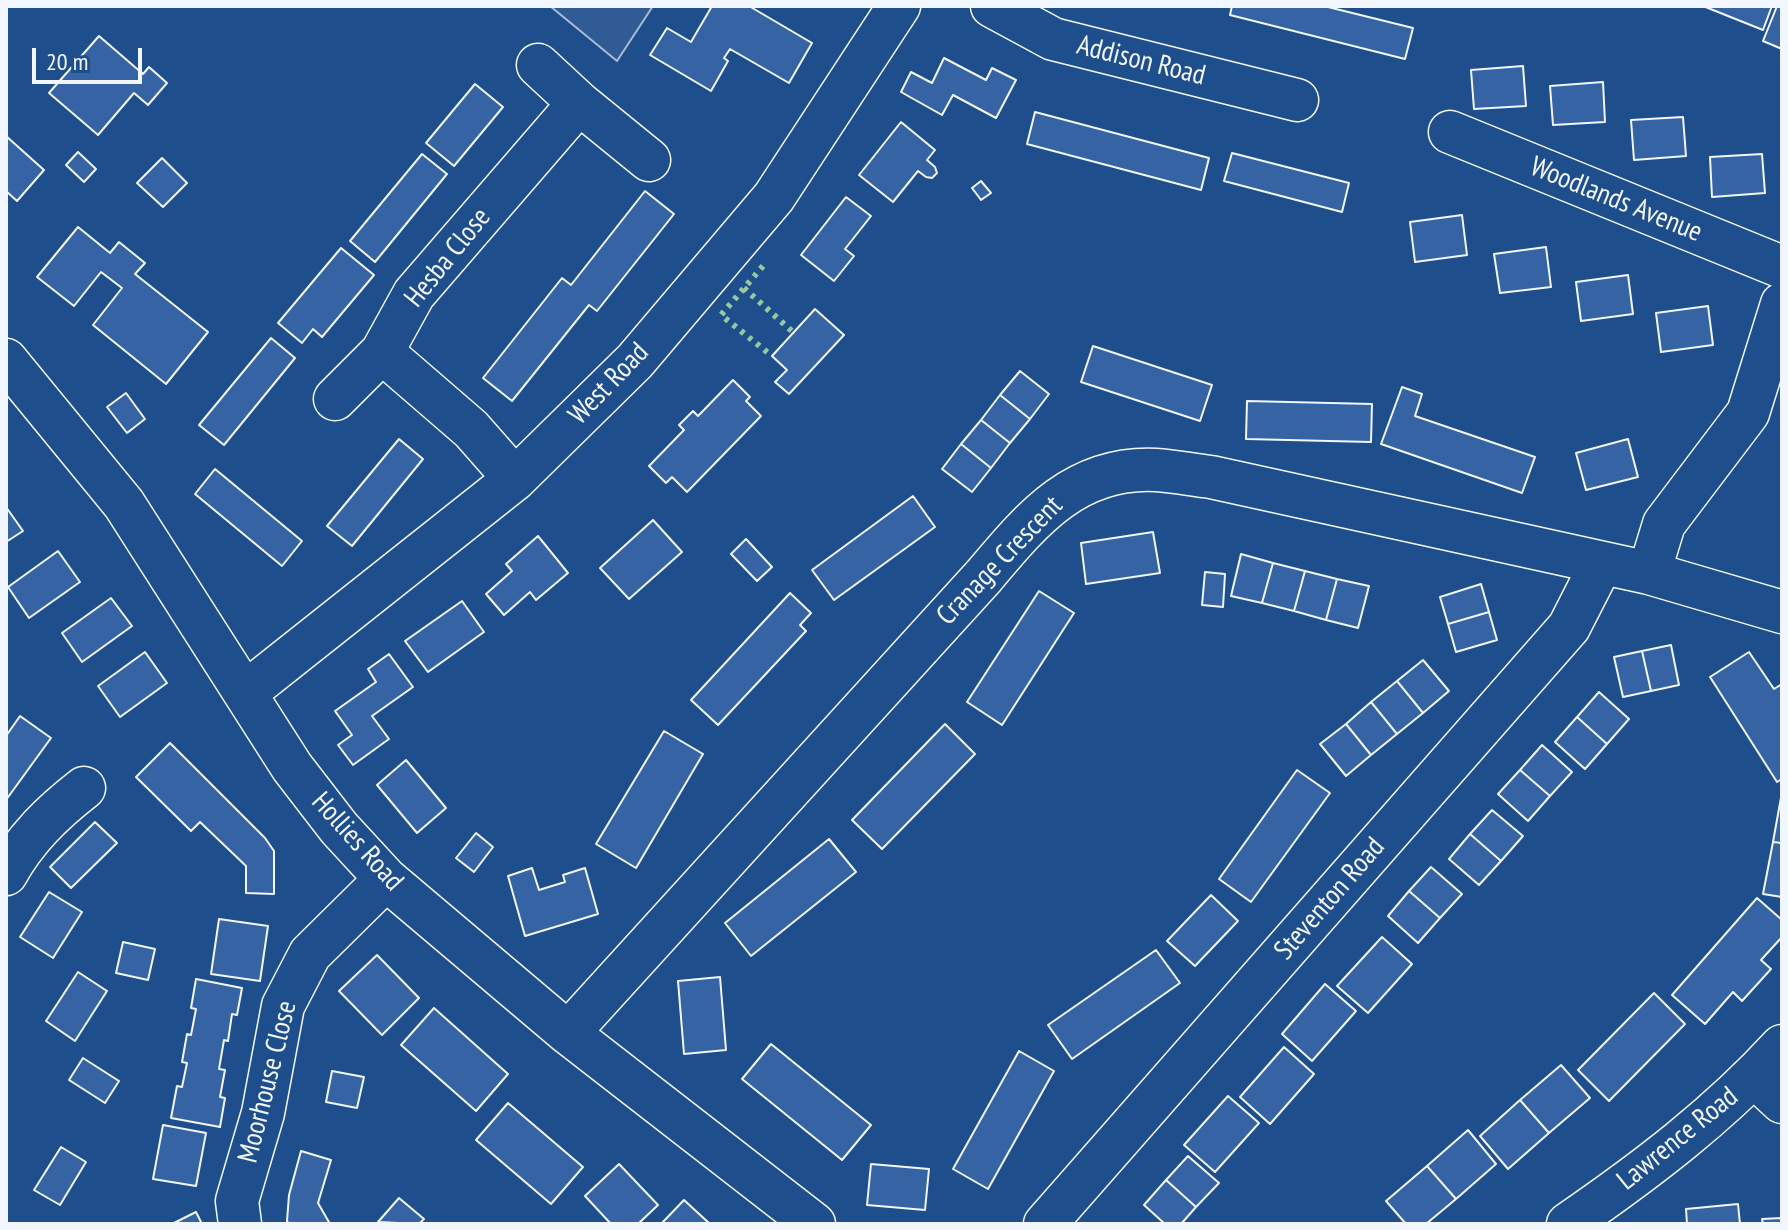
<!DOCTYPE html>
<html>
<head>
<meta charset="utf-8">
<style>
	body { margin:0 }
	#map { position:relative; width:1788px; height:1230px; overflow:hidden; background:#1f4e8c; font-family:"PT Sans Narrow",sans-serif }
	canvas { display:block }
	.frame { position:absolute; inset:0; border:8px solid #f2f6ff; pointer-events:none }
	.scale { position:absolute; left:32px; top:48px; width:110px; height:36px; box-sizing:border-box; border:4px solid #f2f6ff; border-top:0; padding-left:10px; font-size:24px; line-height:28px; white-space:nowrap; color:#f2f6ff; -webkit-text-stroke:6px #1f4e8c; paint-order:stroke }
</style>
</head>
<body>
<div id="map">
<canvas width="1788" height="1230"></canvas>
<div class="frame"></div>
<div class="scale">20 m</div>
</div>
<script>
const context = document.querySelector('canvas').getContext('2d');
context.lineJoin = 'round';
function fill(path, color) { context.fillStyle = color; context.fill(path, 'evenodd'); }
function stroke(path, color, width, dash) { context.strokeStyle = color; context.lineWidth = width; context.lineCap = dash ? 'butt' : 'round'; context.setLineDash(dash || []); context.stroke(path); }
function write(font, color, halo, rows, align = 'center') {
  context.font = font + ' "PT Sans Narrow",sans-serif'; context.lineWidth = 6; context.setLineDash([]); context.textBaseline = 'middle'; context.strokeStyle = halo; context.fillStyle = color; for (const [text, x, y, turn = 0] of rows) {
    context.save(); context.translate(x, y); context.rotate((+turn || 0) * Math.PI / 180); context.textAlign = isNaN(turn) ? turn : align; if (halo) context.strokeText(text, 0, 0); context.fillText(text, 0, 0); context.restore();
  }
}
const built = new Path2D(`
	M550,6H653L617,61Z`);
fill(built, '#305b95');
stroke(built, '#a8bbd7', 2);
const building = new Path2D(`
	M712,6H749L812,43L789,83L730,49L724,58L728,61L711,91L650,55L667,28L691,42Z
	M1232,6H1324L1413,28L1405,59L1230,15Z
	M1703,6H1772L1763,30Z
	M1777,6H1782V49L1763,41Z
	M99,36L143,74L149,67L167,83L148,105L134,93L98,135L49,93Z
	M944,58L986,80L992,68L1016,80L996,118L953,95L942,115L901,92L911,72L932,83Z
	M1523,66L1526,106L1474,109L1471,70Z
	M1603,82L1605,122L1553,125L1550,86Z
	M475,84L503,107L454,166L426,143Z
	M1035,112L1209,158L1201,190L1027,144Z
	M1683,117L1686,156L1634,160L1631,120Z
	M901,122L935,150L927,160L935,167L937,173L932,178L926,177L918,171L893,202L859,175Z
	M6,136L44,170L17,201L6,191Z
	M78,152L96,169L84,182L66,165Z
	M1232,153L1349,183L1342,212L1224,181Z
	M422,154L447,174L375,262L350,241Z
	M1762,154L1765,193L1712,197L1710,157Z
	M162,158L187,183L163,207L137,183Z
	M981,181L991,193L981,200L972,188Z
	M645,191L674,214L597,311L589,305L512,401L483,378L562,278L571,285Z
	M846,197L871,216L845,249L854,256L834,281L801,255Z
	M1462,215L1467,255L1415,262L1410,222Z
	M78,227L110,253L119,242L145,263L135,274L208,332L166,384L93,325L122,288L101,272L74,306L37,277Z
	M1546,247L1551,287L1500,293L1494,254Z
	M341,248L374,275L322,337L313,329L302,343L278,323Z
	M1628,275L1633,314L1581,321L1576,282Z
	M1708,306L1713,345L1661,352L1656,313Z
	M815,309L844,335L789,394L775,382L787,370L772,356Z
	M271,338L295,358L224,445L199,425Z
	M1093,346L1212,385L1200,421L1081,382Z
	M1020,371L1049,394L1030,419L1000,395Z
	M733,380L750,397L746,401L761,416L687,492L672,477L666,483L649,466L684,430L679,425L693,411L698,416Z
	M1402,387L1422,394L1415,416L1535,457L1522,493L1381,444Z
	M126,393L145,419L127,433L107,407Z
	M1000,395L1030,419L1010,443L981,420Z
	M1247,401L1372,404L1371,442L1246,439Z
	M981,420L1010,443L991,468L961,444Z
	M399,439L423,459L352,546L327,526Z
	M1628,439L1638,477L1586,490L1576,453Z
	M961,444L991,468L972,492L942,469Z
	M215,469L302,541L282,566L195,494Z
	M913,496L935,527L834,600L812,570Z
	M6,507L23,531L6,542Z
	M653,520L682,552L629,599L600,568Z
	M1153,532L1160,573L1086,584L1081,543Z
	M538,536L568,573L536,600L530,592L504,615L486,594L512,571L506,564Z
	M746,539L772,567L757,581L731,554Z
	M58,551L80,582L29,618L8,587Z
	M1241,554L1273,563L1262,603L1231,596Z
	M1273,563L1305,571L1294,611L1262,603Z
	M1305,571L1337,579L1326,620L1294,611Z
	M1205,572L1225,574L1223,607L1202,605Z
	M1337,579L1369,586L1358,628L1326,620Z
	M1481,584L1489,612L1448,624L1440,597Z
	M1039,591L1074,613L1002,725L967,702Z
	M790,593L811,613L800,625L806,631L718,725L691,700Z
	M111,598L132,626L82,662L62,633Z
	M462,601L484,632L428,672L405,641Z
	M1489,612L1497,640L1456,652L1448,624Z
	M1671,645L1679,685L1651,691L1642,651Z
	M1642,651L1651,691L1623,697L1614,657Z
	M145,652L167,683L120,717L98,686Z
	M1749,652L1774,689L1782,684V779L1777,782L1710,677Z
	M389,654L413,687L372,716L389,739L353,765L338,745L352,735L335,711L376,682L368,669Z
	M1423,660L1449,691L1423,713L1397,681Z
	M1397,681L1423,713L1397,734L1371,702Z
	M1599,692L1629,719L1607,744L1577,717Z
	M1371,702L1397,734L1371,755L1346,724Z
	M20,716L51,738L6,800V736Z
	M1577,717L1607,744L1585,769L1555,742Z
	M945,724L975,754L882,849L852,820Z
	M1346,724L1371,755L1346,776L1320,744Z
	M664,731L703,754L636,868L596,844Z
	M170,743L265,838L274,851V894L246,893V866L200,822L191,831L136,777Z
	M1542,745L1572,772L1550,796L1520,770Z
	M406,760L446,808L417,833L377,785Z
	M1297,770L1330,793L1251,902L1219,879Z
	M1520,770L1550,796L1528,821L1498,794Z
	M1782,792V843L1773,842Z
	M1492,810L1523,836L1501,861L1470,834Z
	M95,822L117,843L71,888L50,867Z
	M476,833L493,847L474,872L456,858Z
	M1470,834L1501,861L1479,885L1449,859Z
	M829,839L856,872L751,956L725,923Z
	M1773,842L1782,843V897L1763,894Z
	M1431,867L1462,894L1440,918L1409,891Z
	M532,868L539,890L565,882L563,875L585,868L598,914L525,936L508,876Z
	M1409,891L1440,918L1418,943L1388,916Z
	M49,892L82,912L53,958L20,937Z
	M1211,895L1238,921L1195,966L1167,941Z
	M1757,898L1782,920V937L1761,960L1771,969L1742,1001L1733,992L1705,1024L1672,995Z
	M219,919L268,926L260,981L211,974Z
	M1382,937L1412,964L1368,1013L1337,986Z
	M123,942L155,949L148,980L116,973Z
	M1156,950L1180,983L1072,1059L1048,1025Z
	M377,955L419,998L382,1035L339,991Z
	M78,972L107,991L75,1041L46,1021Z
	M720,977L726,1050L684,1054L678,981Z
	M196,979L242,988L237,1015L232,1014L228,1041L224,1040L219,1069L225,1070L220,1097L225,1098L220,1127L171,1118L177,1086L182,1087L187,1063L182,1062L187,1034L191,1035L196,1009L191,1008Z
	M1325,984L1356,1011L1312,1061L1282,1034Z
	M1654,993L1685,1024L1609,1101L1578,1070Z
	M434,1008L508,1074L476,1111L401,1045Z
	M771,1044L871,1125L842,1160L742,1079Z
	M1284,1047L1314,1074L1270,1124L1240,1097Z
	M1019,1051L1054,1071L988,1189L953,1169Z
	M83,1058L119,1081L105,1103L69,1080Z
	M1561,1065L1590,1098L1549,1133L1520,1100Z
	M332,1071L364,1077L357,1108L326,1102Z
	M1228,1096L1259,1123L1215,1172L1184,1145Z
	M1520,1100L1549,1133L1508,1169L1480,1136Z
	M508,1103L583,1167L551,1204L476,1140Z
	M163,1125L206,1133L196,1186L153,1179Z
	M1468,1130L1496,1164L1456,1199L1427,1166Z
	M61,1147L86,1162L60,1205L34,1190Z
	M301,1151L331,1160L318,1203L330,1224H289L287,1221L289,1195Z
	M1188,1156L1219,1183L1196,1207L1166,1180Z
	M619,1164L658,1205L638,1224H611L585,1196Z
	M871,1164L929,1169L925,1210L867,1205Z
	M1427,1166L1456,1199L1426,1224H1406L1386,1201Z
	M1166,1180L1196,1207L1181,1224H1165L1144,1205Z
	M399,1198L424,1219L419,1224L378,1222Z
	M684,1200L710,1224H661Z
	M1738,1204L1740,1224H1687L1686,1209Z
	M196,1212L202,1224H172Z
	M1782,1218V1224H1763L1762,1219Z`);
fill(building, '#3563a3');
stroke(building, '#f2f6ff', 2);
const minor = new Path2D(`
	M992,6L1053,39L1297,100
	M538,65L579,103L649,160
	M1450,132L1782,267
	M6,360L124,504L292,767L339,828L386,879L568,1033L814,1224
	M335,399L382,352
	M515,479L471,429L382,352L414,294L579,103
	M1649,573L1664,524L1748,413L1782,304
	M245,693L515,479L635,361L774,197L899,6
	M6,874C26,838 52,813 84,788
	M568,1033L984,576C1032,519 1075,466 1156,470C1174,471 1193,475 1211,477L1649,573L1782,612
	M1754,1076L1782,1102
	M240,1224L237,1201L263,1113L283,1006L310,954L386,879
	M1045,1224L1569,627L1594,578L1597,564
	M1568,1224C1645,1171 1719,1115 1782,1046`);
stroke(minor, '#f2f6ff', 45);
stroke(minor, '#1f4e8c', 42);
stroke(new Path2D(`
	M763,266L721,315L772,356
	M744,288L794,333`), '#97c8a6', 6, [4, 6]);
write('28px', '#f2f6ff', '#1f4e8c', [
	["Addison Road",1141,61,14],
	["Woodlands Avenue",1616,200,22],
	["Hesba Close",448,258,-51],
	["West Road",609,384,-46],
	["Cranage Crescent",1000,561,-46],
	["Hollies Road",357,842,48],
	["Steventon Road",1330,899,-49],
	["Moorhouse Close",268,1082,-76],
	["Lawrence Road",1678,1139,-39]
]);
</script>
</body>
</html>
